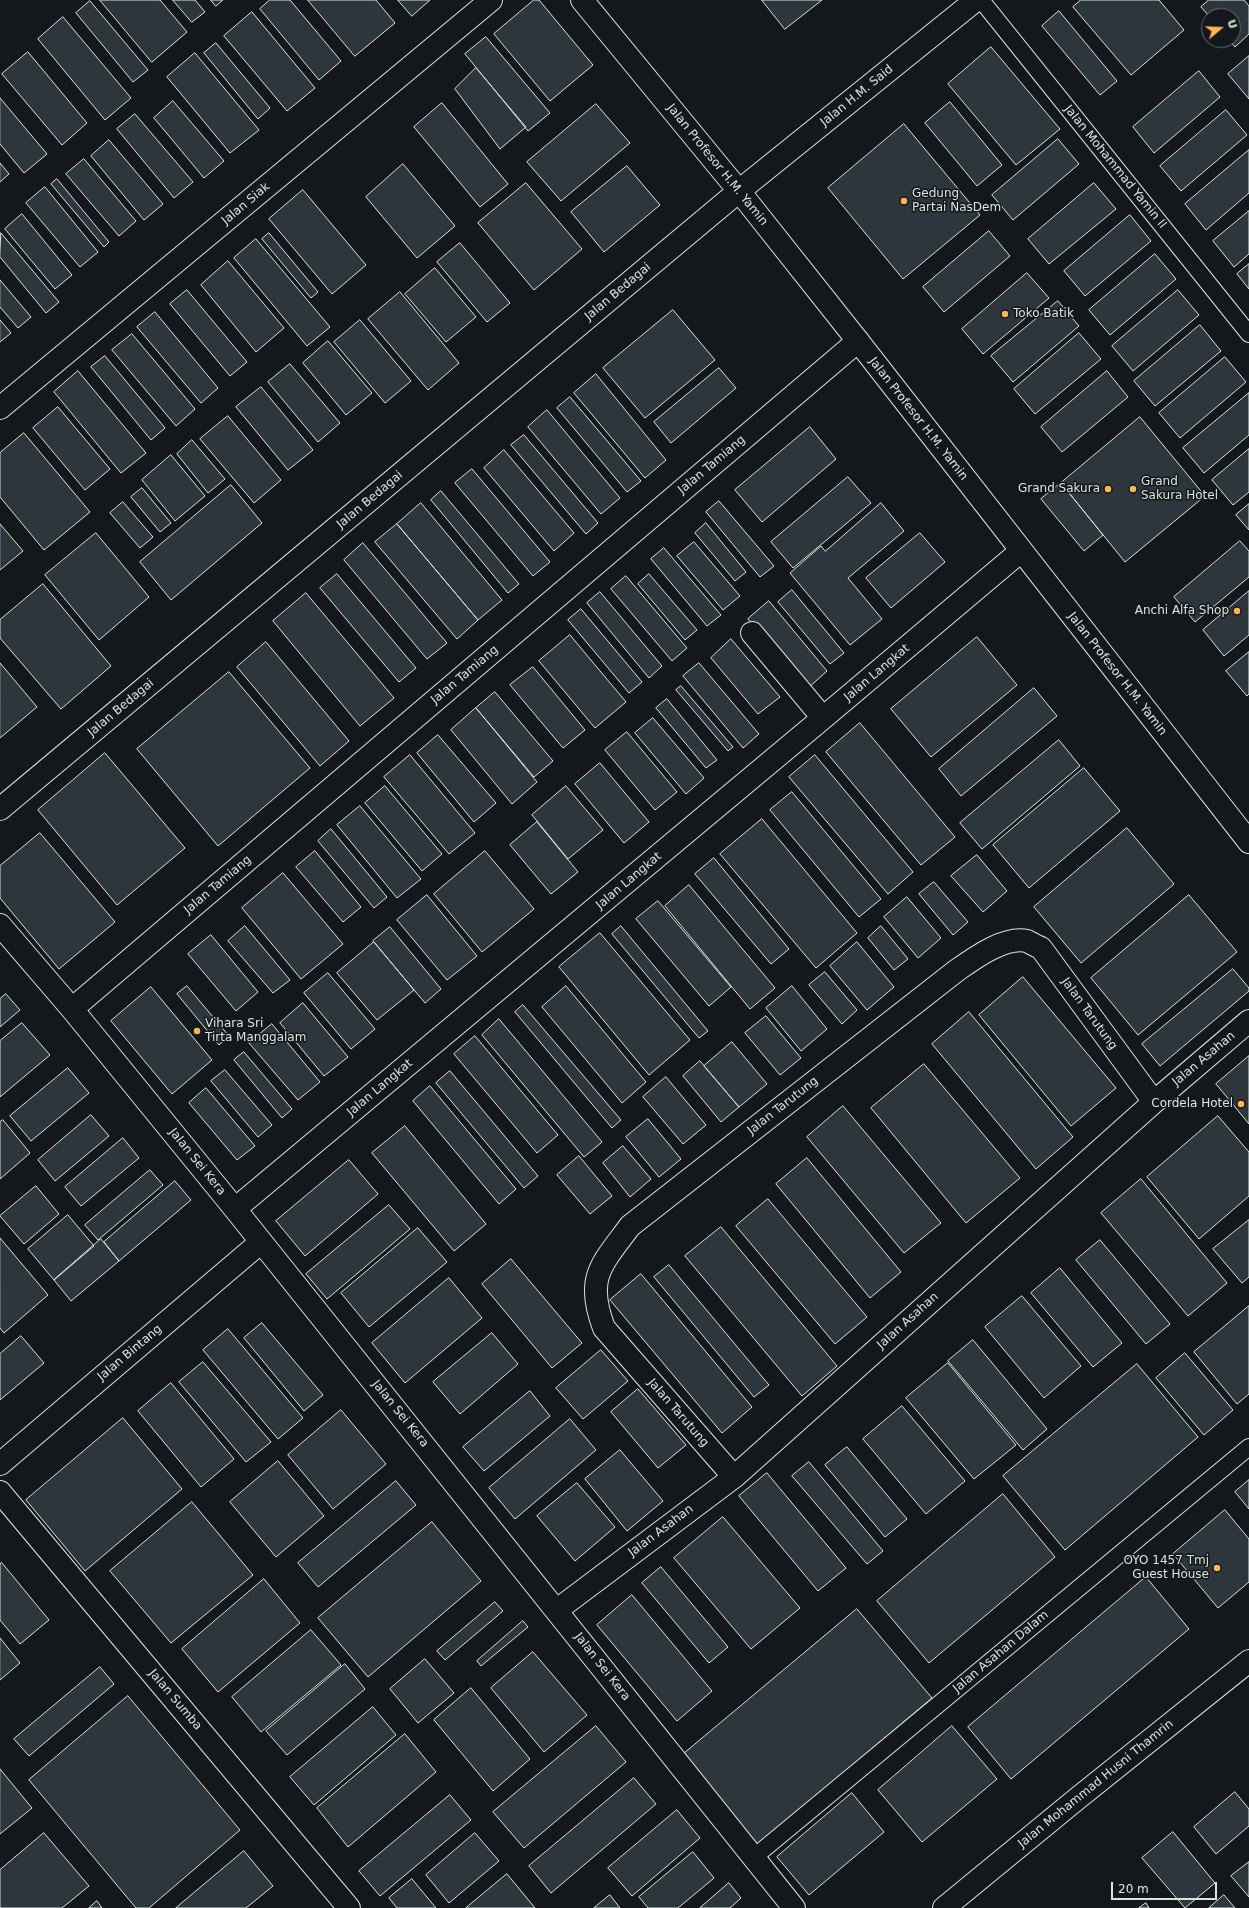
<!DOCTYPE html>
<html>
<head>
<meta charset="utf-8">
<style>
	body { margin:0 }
	#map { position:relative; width:1249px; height:1908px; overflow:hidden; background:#14181c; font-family:"DejaVu Sans",sans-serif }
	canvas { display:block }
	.north { position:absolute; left:1201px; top:8px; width:40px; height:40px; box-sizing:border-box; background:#14181c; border:1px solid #626a69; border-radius:50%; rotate:71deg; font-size:11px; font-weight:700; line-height:16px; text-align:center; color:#d8e6dc }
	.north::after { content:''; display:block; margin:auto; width:14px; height:18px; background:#ffb74d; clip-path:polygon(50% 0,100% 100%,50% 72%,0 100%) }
	.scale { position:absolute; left:1111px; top:1882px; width:106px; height:18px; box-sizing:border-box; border:2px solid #d8e6dc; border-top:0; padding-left:5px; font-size:12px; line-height:14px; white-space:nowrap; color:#d8e6dc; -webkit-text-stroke:3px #14181c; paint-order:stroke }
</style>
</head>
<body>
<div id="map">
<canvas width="1249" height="1908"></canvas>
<div class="north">U</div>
<div class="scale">20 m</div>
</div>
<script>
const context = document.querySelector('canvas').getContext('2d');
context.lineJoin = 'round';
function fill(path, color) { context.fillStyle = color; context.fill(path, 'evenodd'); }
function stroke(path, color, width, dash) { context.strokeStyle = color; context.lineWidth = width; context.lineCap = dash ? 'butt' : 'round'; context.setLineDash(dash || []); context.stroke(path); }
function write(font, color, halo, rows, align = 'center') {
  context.font = font + ' "DejaVu Sans",sans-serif'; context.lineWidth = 3; context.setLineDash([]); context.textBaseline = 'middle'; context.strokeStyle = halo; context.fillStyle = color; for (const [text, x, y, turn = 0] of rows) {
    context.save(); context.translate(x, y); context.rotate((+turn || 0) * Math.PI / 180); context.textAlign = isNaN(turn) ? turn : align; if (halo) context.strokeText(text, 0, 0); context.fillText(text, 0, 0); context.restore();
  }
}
const building = new Path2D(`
	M100,0H160L187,32L152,62Z
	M173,0H195L205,12L192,22Z
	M211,0H223L216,6Z
	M270,0H290L341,61L319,80L260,9Z
	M308,0H376L395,23L355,56Z
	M398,0H430L412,16Z
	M534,0H539L593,65L550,101L494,34Z
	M762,0H822L785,29Z
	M1081,0H1159L1184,30L1131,75L1073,7Z
	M1209,0H1244L1249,6V34L1235,47L1229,40H1233V16H1209L1201,7Z
	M90,1L148,70L133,82L76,13Z
	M1059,11L1117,81L1100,95L1042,26Z
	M252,12L315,88L287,111L224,36Z
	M63,17L131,98L105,120L38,39Z
	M486,37L550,113L528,131L465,54Z
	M216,43L270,108L258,119L204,53Z
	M991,47L1060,129L1016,165L948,84Z
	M28,52L87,123L62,145L2,74Z
	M195,53L259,130L230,153L167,77Z
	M1249,56V99L1228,74Z
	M476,68L526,127L500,149L455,89Z
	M1199,71L1220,97L1154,153L1133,127Z
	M0,98L47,154L24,173L0,144Z
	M173,101L224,161L204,178L154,118Z
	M950,102L1002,165L977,186L925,123Z
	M442,103L508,184L480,207L414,127Z
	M596,104L630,143L561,201L527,162Z
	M1226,110L1247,135L1181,191L1160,166Z
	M135,114L193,182L174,198L117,129Z
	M904,124L980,215L903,279L828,188Z
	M1058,139L1079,164L1013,220L992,195Z
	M109,140L163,204L144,220L91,156Z
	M1249,150V193L1206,230L1185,204Z
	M84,159L136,221L119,236L66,174Z
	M0,163L9,174L0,182Z
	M403,164L455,226L417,258L366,197Z
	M627,166L660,205L604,252L571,212Z
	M57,179L109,242L104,247L51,184Z
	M526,183L582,249L534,290L478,223Z
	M1094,183L1116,209L1049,264L1028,239Z
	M45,187L98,252L80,267L26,203Z
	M303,190L366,265L332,294L269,219Z
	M1249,211V254L1234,267L1213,241Z
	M22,214L72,275L55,289L5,229Z
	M1130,215L1151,241L1085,296L1064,271Z
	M989,231L1010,256L944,312L923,287Z
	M1,233L59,302L46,313L0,257Z
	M269,233L318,292L311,298L262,239Z
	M256,239L330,327L307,346L234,258Z
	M460,243L510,303L487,322L437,262Z
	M1155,254L1176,279L1110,335L1089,310Z
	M228,261L284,328L256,352L201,285Z
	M1249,264V289L1237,274Z
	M435,268L476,317L446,342L405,294Z
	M1027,273L1049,298L983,354L962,329Z
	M0,280L31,317L18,328L0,307Z
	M187,290L247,362L230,376L170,304Z
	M1178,290L1199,315L1133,371L1112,346Z
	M400,292L459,363L428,390L368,319Z
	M1058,301L1079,326L1013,382L991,356Z
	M673,310L715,360L645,418L603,368Z
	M155,312L218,388L201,403L137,327Z
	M0,320L11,333L0,342Z
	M360,320L411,381L385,403L334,342Z
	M1200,325L1221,351L1155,406L1134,381Z
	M1079,333L1101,359L1035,414L1014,389Z
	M132,334L195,409L176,426L112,350Z
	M328,341L372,393L346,415L303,363Z
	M105,356L165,428L151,440L91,367Z
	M1225,357L1246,382L1180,438L1159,413Z
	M290,364L340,423L318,442L268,382Z
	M719,368L736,388L671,443L654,422Z
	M78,371L146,453L121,473L54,392Z
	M1107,371L1128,397L1062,452L1041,427Z
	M596,374L666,460L645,478L574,393Z
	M261,387L313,450L288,470L236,407Z
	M1249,393V435L1204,473L1183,448Z
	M570,397L641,481L627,492L557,408Z
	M58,407L110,469L85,490L33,428Z
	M547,410L620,498L601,514L528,427Z
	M228,416L281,480L254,503L200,439Z
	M1140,417L1205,496L1125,562L1061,483Z
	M810,427L836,459L762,522L735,490Z
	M24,433L90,512L44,550L0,497V453Z
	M524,435L598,523L586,534L511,445Z
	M192,440L225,479L208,493L177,454Z
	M1249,449V492L1233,505L1212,480Z
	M504,450L574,533L554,551L484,468Z
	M171,455L205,496L175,521L142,480Z
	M472,469L550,562L533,576L455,483Z
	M848,477L871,503L793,568L771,542Z
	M1061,483L1103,535L1084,551L1041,499Z
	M231,485L262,523L171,600L140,562Z
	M142,488L171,523L160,532L131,497Z
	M441,491L519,584L508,593L431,500Z
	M719,501L774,566L760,577L706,512Z
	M123,502L153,537L140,548L110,513Z
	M421,503L502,600L478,620L397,524Z
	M881,503L904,531L848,578L882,619L850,645L790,573L821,546L825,551Z
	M1249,504V530L1236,515Z
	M706,523L746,572L735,581L695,533Z
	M0,524L23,551L0,570Z
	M397,524L478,620L457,639L375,542Z
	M96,533L149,597L99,640L45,575Z
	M920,533L945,562L891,608L866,578Z
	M1240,541L1249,551V577L1195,622L1174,597Z
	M694,542L740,596L723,610L677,556Z
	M363,543L447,643L427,659L344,560Z
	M664,548L721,615L707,626L651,559Z
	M337,574L416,668L399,682L320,588Z
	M649,574L697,630L685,640L638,584Z
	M626,576L687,648L672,661L611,589Z
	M43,584L111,666L61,709L0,638V620Z
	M792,590L844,653L830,664L778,602Z
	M1249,591V635L1224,656L1203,630Z
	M600,592L662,666L649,678L587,603Z
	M306,593L394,698L360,726L273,621Z
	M769,601L827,671L807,689L748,619Z
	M581,609L642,682L629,693L568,620Z
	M570,635L626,702L595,728L539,661Z
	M977,637L1017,685L931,757L891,709Z
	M731,639L780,697L758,714L711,658Z
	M266,642L349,741L320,766L237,667Z
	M1249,652V694L1247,696L1226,671Z
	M0,663L37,707L0,738Z
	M699,663L759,734L743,748L683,676Z
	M533,667L585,730L563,748L510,685Z
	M229,672L310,768L218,846L137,749Z
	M681,686L733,747L728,751L676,690Z
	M1034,688L1057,716L961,796L939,769Z
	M495,692L553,761L534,777L476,708Z
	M667,699L717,760L706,768L656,708Z
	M476,708L537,782L512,804L451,730Z
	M653,718L704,778L686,794L635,733Z
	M860,723L955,837L921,865L826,752Z
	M627,732L677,792L655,810L605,750Z
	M438,735L496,803L474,822L417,753Z
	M1059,740L1080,766L982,849L960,823Z
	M105,753L185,848L117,905L38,810Z
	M410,755L475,833L449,854L384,777Z
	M815,755L913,872L888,894L789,777Z
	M600,763L649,822L624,843L575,784Z
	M1084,768L1120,811L1029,888L993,845Z
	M385,786L442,854L422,871L365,803Z
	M566,786L603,830L568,859L532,815Z
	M792,792L881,899L859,917L770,810Z
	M360,806L421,879L397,898L337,825Z
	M762,819L857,933L816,968L720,854Z
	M537,822L578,872L551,894L510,845Z
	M1127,828L1174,884L1081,963L1034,907Z
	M331,829L387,897L374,908L318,841Z
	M40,833L115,922L59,969L0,898V866Z
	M315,851L361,907L343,922L296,867Z
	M485,851L534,909L482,952L434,894Z
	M977,855L1007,891L983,912L951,876Z
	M714,858L789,949L771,964L695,874Z
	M283,873L343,944L301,979L242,908Z
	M934,882L968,922L953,935L919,894Z
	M689,885L775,988L750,1009L665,906Z
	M427,895L477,956L447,980L397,920Z
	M1189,895L1237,952L1138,1035L1091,978Z
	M907,897L941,938L918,958L884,917Z
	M658,901L731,987L709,1006L636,919Z
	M245,926L290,980L273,993L228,941Z
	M621,926L708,1031L699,1038L612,934Z
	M881,926L908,959L894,970L868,938Z
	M390,927L441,989L425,1003L373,941Z
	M600,933L690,1040L649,1075L559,967Z
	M211,935L258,992L236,1011L188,954Z
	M374,942L414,990L377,1020L337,973Z
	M857,942L894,987L867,1010L830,966Z
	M1233,969L1249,988V991L1160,1066L1142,1044Z
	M825,972L857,1010L842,1024L809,985Z
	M328,973L375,1029L351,1049L304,993Z
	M1023,977L1116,1088L1071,1126L979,1015Z
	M187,986L229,1036L219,1045L177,994Z
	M566,986L646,1082L622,1103L542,1007Z
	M792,986L827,1029L801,1051L766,1008Z
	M151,987L212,1060L172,1094L111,1021Z
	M6,994L20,1010L0,1027V999Z
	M303,1003L348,1057L324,1076L280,1023Z
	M523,1005L621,1120L612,1128L515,1012Z
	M969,1012L1073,1137L1036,1169L932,1044Z
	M766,1016L801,1058L780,1075L745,1033Z
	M499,1019L602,1142L584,1157L482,1035Z
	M22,1023L50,1055L0,1097V1041Z
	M272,1024L320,1082L298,1100L249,1043Z
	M475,1036L558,1135L537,1153L454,1054Z
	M732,1042L767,1084L739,1107L704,1066Z
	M244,1052L292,1109L282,1118L234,1060Z
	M1249,1056V1124L1216,1084Z
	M700,1061L739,1107L721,1122L683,1076Z
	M924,1064L1020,1178L966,1223L871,1108Z
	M68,1068L89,1093L31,1141L10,1116Z
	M225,1070L272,1125L258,1137L211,1081Z
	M450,1071L538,1176L524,1188L436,1083Z
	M666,1077L706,1125L683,1144L643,1097Z
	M430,1086L516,1189L499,1204L413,1101Z
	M206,1088L255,1146L237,1160L189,1103Z
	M843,1106L941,1223L904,1253L807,1137Z
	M91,1115L109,1136L55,1181L38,1160Z
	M1218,1116L1249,1152V1196L1199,1239L1147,1177Z
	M648,1119L681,1159L659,1177L626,1137Z
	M3,1120L30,1153L0,1179V1122Z
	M405,1126L486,1224L454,1251L372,1153Z
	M123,1138L139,1158L81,1206L65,1187Z
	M623,1146L651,1179L630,1197L603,1163Z
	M579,1156L612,1196L590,1214L557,1175Z
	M807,1158L901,1272L870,1298L776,1184Z
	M349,1160L378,1194L305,1256L276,1221Z
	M150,1170L163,1185L98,1240L85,1225Z
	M1141,1179L1227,1283L1188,1316L1101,1213Z
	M175,1181L191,1200L119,1261L104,1242Z
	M36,1186L59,1214L24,1244L0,1216Z
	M768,1199L867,1317L835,1344L736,1226Z
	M389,1205L410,1229L327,1299L306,1274Z
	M68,1215L94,1246L54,1280L28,1249Z
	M1249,1220V1277L1242,1283L1213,1249Z
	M721,1227L837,1366L802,1396L685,1256Z
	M418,1228L447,1262L369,1327L341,1293Z
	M0,1238L48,1295L4,1333L0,1328Z
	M101,1239L119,1261L71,1301L54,1280Z
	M1100,1240L1170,1324L1146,1344L1076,1260Z
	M511,1259L582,1343L552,1368L482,1284Z
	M669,1265L769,1385L754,1397L654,1277Z
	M1060,1268L1122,1343L1093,1367L1031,1293Z
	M641,1274L752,1407L722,1433L610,1300Z
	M449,1278L482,1318L405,1383L372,1343Z
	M1022,1296L1081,1366L1044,1398L985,1327Z
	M1249,1306V1394L1237,1404L1194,1352Z
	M262,1323L323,1395L304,1411L244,1338Z
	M228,1329L303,1418L278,1439L203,1350Z
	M492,1333L518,1364L460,1414L433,1382Z
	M21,1336L44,1363L0,1400V1354Z
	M973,1340L1047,1429L1023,1450L948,1361Z
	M601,1350L628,1381L583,1419L556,1388Z
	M1185,1353L1233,1410L1204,1435L1156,1378Z
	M203,1362L271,1442L246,1462L179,1382Z
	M948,1363L1016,1445L974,1479L906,1398Z
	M1137,1364L1198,1437L1065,1550L1003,1476Z
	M171,1383L234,1459L201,1487L138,1411Z
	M638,1389L686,1445L658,1468L611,1412Z
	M530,1391L550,1416L484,1471L463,1447Z
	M902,1406L965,1481L926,1514L863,1439Z
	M341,1410L386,1464L333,1509L288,1455Z
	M123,1418L182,1489L85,1571L26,1500Z
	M570,1419L596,1450L515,1519L489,1488Z
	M847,1447L907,1519L885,1537L825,1465Z
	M620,1450L663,1501L627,1531L585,1479Z
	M278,1461L324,1516L276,1557L230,1502Z
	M809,1462L883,1551L867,1564L792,1476Z
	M767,1473L846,1568L818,1591L739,1496Z
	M1249,1480V1509L1235,1492Z
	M396,1481L416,1505L318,1587L298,1563Z
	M577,1483L615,1527L575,1561L537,1516Z
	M1003,1494L1055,1557L929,1663L877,1601Z
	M192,1502L253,1575L171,1643L110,1571Z
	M1225,1510L1249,1539V1582L1218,1608L1173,1554Z
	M723,1517L800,1608L751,1649L674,1558Z
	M432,1522L481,1581L368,1677L318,1618Z
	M2,1563L49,1620L20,1644L0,1620V1564Z
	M661,1567L728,1647L709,1663L642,1583Z
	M1146,1577L1189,1629L1011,1779L968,1727Z
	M264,1579L300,1623L218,1692L182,1649Z
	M632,1595L712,1691L677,1721L597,1625Z
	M495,1602L503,1611L445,1660L437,1651Z
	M857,1609L932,1698L755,1847L680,1757Z
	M523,1621L528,1627L481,1666L477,1661Z
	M311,1630L341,1665L261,1732L232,1697Z
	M0,1638L20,1663L0,1680Z
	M533,1652L587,1715L544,1752L491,1688Z
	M425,1659L454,1693L418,1723L390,1689Z
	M345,1664L365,1689L287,1755L266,1731Z
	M100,1667L114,1684L29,1756L14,1739Z
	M471,1688L530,1759L493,1791L434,1720Z
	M128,1696L240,1830L149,1908H136L29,1780Z
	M373,1707L396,1735L314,1805L290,1777Z
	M596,1726L626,1762L524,1848L493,1812Z
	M952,1726L997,1779L922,1842L878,1790Z
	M405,1734L436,1772L348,1847L317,1808Z
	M0,1769L32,1808L0,1834Z
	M634,1778L656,1804L551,1893L529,1866Z
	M1235,1792L1249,1809V1826L1216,1854L1194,1827Z
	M852,1793L884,1832L809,1895L777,1857Z
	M450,1795L471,1820L380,1896L359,1871Z
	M677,1810L700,1838L632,1896L608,1868Z
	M1173,1832L1215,1883L1185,1908L1142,1858Z
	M44,1833L89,1886L62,1908H0V1870Z
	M475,1833L499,1861L449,1903L426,1875Z
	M244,1851L273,1886L246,1908H176Z
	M693,1852L714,1878L678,1908H648L639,1897Z
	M1249,1862V1897L1231,1876Z
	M507,1874L535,1908H466Z
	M412,1879L436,1908H397L389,1898Z
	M729,1883L741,1898L730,1908H700Z
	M610,1895L620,1908H594Z
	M1224,1895L1235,1908H1209Z
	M97,1901L102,1908H89Z
	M1146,1903L1149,1908H1139Z`);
fill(building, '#2c363c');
stroke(building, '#d8e6dc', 1);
const lane = new Path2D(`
	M981,0L1249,334
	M753,1858L1249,1447`);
const street = new Path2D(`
	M0,408L491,0
	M752,633L823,718
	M0,925L72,1009L235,1209L794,1908
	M72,1009L858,341
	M235,1209L823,718L1021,551
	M0,1464L261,1242
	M734,1477L604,1328C585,1278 601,1265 630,1226L956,971C973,959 1004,936 1027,941C1031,943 1036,946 1041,948L1154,1102
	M0,1492L349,1908
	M557,1610L734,1477L1154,1102L1249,1021`);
const secondary = new Path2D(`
	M0,809L739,191L976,0
	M944,1908L1078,1798L1249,1661`);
const primary = new Path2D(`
	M582,0L739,191L858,341L1249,842`);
stroke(lane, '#d8e6dc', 18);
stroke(street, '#d8e6dc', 24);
stroke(secondary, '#d8e6dc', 24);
stroke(primary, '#d8e6dc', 24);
stroke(lane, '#14181c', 16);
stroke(street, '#14181c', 22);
stroke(secondary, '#14181c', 22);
stroke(primary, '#14181c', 22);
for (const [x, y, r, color] of [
	[904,201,4,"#ffb74d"],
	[1005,314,4,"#ffb74d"],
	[1108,489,4,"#ffb74d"],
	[1133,489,4,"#ffb74d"],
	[1237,611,4,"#ffb74d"],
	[197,1031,4,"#ffb74d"],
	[1241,1104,4,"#ffb74d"],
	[1217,1568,4,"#ffb74d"]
]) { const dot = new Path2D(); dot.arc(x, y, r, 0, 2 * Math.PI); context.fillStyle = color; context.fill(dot); stroke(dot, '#14181c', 1.5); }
write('12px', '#d8e6dc', '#14181c', [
	["Jalan H.M. Said",857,96,-39],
	["Jalan Profesor H.M. Yamin",717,165,51],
	["Jalan Mohammad Yamin II",1115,167,51],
	["Jalan Siak",246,204,-40],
	["Jalan Bedagai",618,292,-40],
	["Jalan Profesor H.M. Yamin",918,419,52],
	["Jalan Tamiang",712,465,-40],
	["Jalan Bedagai",370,500,-40],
	["Jalan Langkat",877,673,-40],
	["Jalan Profesor H.M. Yamin",1117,674,52],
	["Jalan Tamiang",465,675,-40],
	["Jalan Bedagai",121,708,-40],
	["Jalan Langkat",629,881,-40],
	["Jalan Tamiang",218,885,-40],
	["Jalan Tarutung",1089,1014,54],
	["Jalan Asahan",1204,1059,-40],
	["Jalan Langkat",380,1088,-40],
	["Jalan Tarutung",783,1106,-38],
	["Jalan Sei Kera",197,1162,51],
	["Jalan Asahan",908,1321,-42],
	["Jalan Bintang",130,1353,-40],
	["Jalan Tarutung",678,1413,49],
	["Jalan Sei Kera",400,1414,51],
	["Jalan Asahan",661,1531,-37],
	["Jalan Asahan Dalam",1001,1652,-40],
	["Jalan Sei Kera",602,1667,52],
	["Jalan Sumba",175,1700,50],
	["Jalan Mohammad Husni Thamrin",1096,1784,-39]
]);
write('12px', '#d8e6dc', '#14181c', [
	["Gedung",912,194],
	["Partai NasDem",912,208],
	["Toko Batik",1013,314],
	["Grand",1141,482],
	["Sakura Hotel",1141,496],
	["Grand Sakura",1100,489,"right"],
	["Anchi Alfa Shop",1229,611,"right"],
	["Vihara Sri",205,1024],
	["Tirta Manggalam",205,1038],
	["Cordela Hotel",1233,1104,"right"],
	["OYO 1457 Tmj",1209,1561,"right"],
	["Guest House",1209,1575,"right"]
], 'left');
</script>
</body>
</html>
